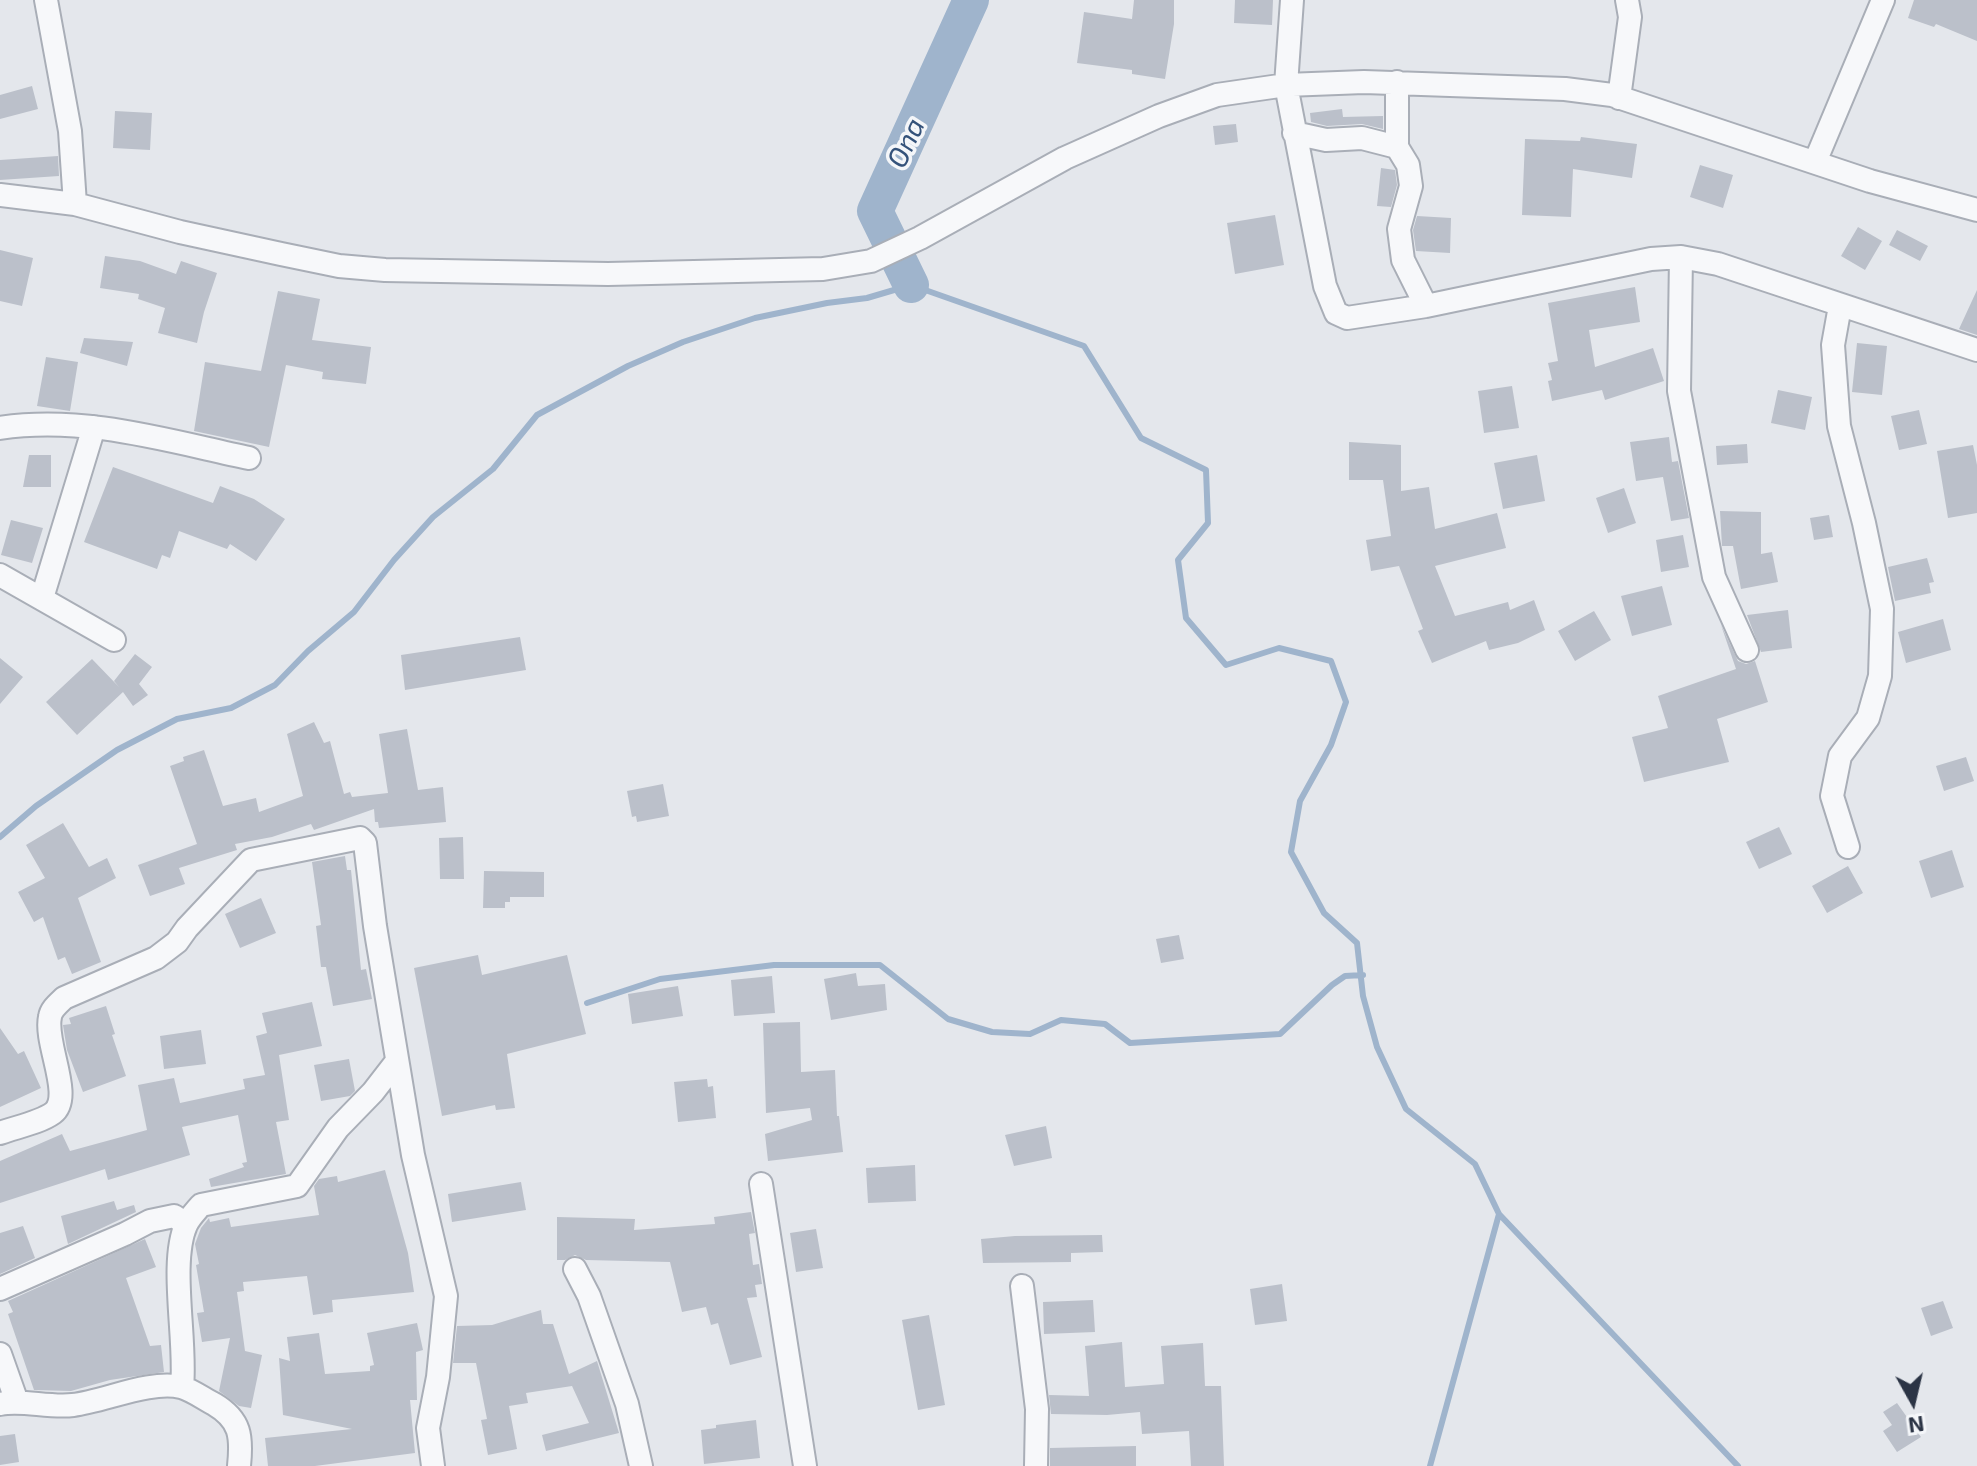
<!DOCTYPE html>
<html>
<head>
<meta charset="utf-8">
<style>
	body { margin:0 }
	#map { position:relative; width:1977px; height:1466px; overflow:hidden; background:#e4e7ec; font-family:"Exo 2",sans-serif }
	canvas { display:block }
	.north { position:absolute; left:1873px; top:1362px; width:80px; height:80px; -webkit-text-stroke:6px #f4f6f9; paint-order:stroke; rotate:172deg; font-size:22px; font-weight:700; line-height:32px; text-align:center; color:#2b3445 }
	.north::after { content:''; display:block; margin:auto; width:28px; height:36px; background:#2b3445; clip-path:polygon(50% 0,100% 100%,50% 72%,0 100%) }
</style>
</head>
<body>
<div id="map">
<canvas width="1977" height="1466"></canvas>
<div class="north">N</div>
</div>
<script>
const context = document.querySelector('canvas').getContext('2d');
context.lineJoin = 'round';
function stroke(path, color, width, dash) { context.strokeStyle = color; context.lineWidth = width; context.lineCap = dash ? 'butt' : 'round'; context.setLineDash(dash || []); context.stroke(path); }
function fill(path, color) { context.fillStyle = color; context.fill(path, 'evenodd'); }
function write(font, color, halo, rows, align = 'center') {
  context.font = font + ' "Exo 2",sans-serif'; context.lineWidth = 7; context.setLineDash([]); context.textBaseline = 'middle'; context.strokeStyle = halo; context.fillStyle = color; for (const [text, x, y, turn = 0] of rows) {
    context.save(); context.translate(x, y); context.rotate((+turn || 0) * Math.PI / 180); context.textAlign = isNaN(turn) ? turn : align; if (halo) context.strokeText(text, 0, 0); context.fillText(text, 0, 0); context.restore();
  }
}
stroke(new Path2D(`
	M0,837L36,806L117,750L177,719L231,708L275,685L308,651L354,612L394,560L433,517L493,469L537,415L628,366L683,342L755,318L827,303L867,298L911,285L1084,346L1141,438L1206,470L1208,523L1178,560L1186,618L1226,665L1279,648L1331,661L1346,702L1331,745L1300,801L1291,852L1324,913L1357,943L1363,996L1377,1047L1406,1109L1475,1164L1499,1214L1738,1466
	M587,1003L660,979L774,965H880L948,1019L992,1032L1030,1034L1061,1020L1105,1024L1130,1043L1280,1034L1332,985L1345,976L1363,975
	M1430,1466L1499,1214`), '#9fb4cc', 6);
stroke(new Path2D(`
	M911,285L875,211L971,0`), '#9fb4cc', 36);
fill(new Path2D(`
	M1134,0H1174V24L1165,79L1132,74V70L1077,63L1084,12L1132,19Z
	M1235,0H1273L1272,25L1234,23Z
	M1914,0H1977V41L1936,24L1934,27L1908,18Z
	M32,86L38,109L0,119V95Z
	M1342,109L1343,117L1383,116V129L1362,124L1327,126L1311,122L1310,113Z
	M115,111L152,113L150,150L113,148Z
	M1236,124L1238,142L1215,145L1213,126Z
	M1581,137L1637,144L1632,178L1573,169L1571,217L1522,215L1525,139L1580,141Z
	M58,156L59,176L0,180V160Z
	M1700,165L1733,175L1723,208L1690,197Z
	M1381,168L1395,170L1397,185L1391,207L1377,206Z
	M1275,215L1284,265L1235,274L1227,223Z
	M1417,216L1451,218L1450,253L1416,251L1413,230Z
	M1858,227L1882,241L1865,270L1841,256Z
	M1897,230L1928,246L1920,261L1889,245Z
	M0,250L33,258L22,306L0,301Z
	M105,256L140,261L176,274L181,261L217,273L204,312L197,343L158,333L165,308L138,299L139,294L100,288Z
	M1635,287L1640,322L1589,330L1595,367L1653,348L1664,381L1605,400L1602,390L1552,401L1548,381L1552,380L1548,363L1558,361L1548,303Z
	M1977,290V335L1959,329Z
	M278,291L320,299L312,340L371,347L366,384L322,379L323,372L286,365L269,447L194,431L205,362L261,371Z
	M84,338L133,342L127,366L80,353Z
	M1857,343L1887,346L1882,395L1852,392Z
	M46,357L78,362L70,411L37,406Z
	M1512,386L1519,428L1484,433L1478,391Z
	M1778,390L1812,397L1805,430L1771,423Z
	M1919,410L1927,444L1899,450L1891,416Z
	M1669,437L1672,462L1678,461L1689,518L1671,521L1663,477L1636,481L1630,442Z
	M1349,442L1401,445V491L1429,487L1435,529L1497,513L1506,548L1435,566L1455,616L1508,602L1510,610L1534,600L1545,630L1518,643L1489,650L1486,641L1432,663L1418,631L1423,629L1399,566L1371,571L1366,540L1391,536L1383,480H1349Z
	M1747,444L1748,463L1717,465L1716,446Z
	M1973,445L1977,465V513L1948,518L1937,451Z
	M29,455H51V487H23Z
	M1537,455L1545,501L1503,509L1494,463Z
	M113,467L213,503L220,486L254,499L285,519L256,561L230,544L227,549L179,531L170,558L162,555L157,569L84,542Z
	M1624,488L1636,523L1608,533L1596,498Z
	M1720,511L1761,512V554L1772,552L1778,582L1741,589L1733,546H1722Z
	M1829,515L1833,537L1814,540L1810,518Z
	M11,520L43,528L32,563L1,555Z
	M1683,535L1689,567L1661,572L1656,540Z
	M1927,558L1934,582L1929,583L1931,593L1895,601L1888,567Z
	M1662,586L1672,625L1632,636L1621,596Z
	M1788,610L1792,648L1761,652L1747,615Z
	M1594,611L1611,640L1575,661L1558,631Z
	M1943,619L1951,650L1906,663L1898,632Z
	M1721,625L1738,661L1746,664L1755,661L1768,702L1717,719L1729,762L1644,782L1632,737L1668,728L1658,696L1736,669Z
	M520,637L526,670L405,690L401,655Z
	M135,654L152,667L139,684L148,695L133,706L123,692L77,735L46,702L92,659L119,687L114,681Z
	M0,658L23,677L0,704Z
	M314,722L324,743L330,741L344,794L350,792L352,797L388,793L379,734L407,729L418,790L443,787L446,822L379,828L378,822H375L374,809L314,830L311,824L272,837L235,844L237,850L179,868L185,884L150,896L138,865L197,844L170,766L184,761L183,757L204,750L223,806L256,798L259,812L303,796L287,734Z
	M1966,757L1974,781L1944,791L1936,766Z
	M663,784L669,816L637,822L636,816L632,817L627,791Z
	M63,823L89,867L107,858L116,878L78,898L101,962L72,974L65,957L58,960L43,917L34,922L18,892L45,878L26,845Z
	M1779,827L1792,854L1759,869L1746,842Z
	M463,837L464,879H440L439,838Z
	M1952,850L1964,887L1931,898L1919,861Z
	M345,856L347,870H351L361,970L366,969L372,999L333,1006L326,967H321L316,926L321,925L312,862Z
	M1848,866L1863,893L1827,913L1812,886Z
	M484,871L544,872V897H510V902H505V908H483Z
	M261,898L276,933L240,948L225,914Z
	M1179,935L1184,959L1161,963L1156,939Z
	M478,955L482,975L567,955L586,1034L507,1054L515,1108L496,1110L495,1105L442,1116L414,968Z
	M856,973L858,986L885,984L887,1010L831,1020L824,979Z
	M772,976L775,1013L734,1016L731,980Z
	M678,986L683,1016L632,1024L628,994Z
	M312,1002L322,1046L279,1055L289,1120L276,1122L286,1174L211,1187L209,1179L244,1167L242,1163L247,1162L238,1115L182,1127L190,1155L108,1180L105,1169L0,1203V1161L62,1134L70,1151L147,1130L138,1085L174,1078L180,1103L245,1089L243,1079L265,1075L256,1036L267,1033L262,1013Z
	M106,1006L115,1034L112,1035L126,1076L83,1092L67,1050L63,1025L71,1024L69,1018Z
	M800,1022L801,1072L835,1070L837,1116H839L843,1152L768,1161L765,1134L812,1120L810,1108L766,1113L763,1023Z
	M0,1028L18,1054L24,1051L41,1088L0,1107Z
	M201,1030L206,1064L164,1069L160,1036Z
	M349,1059L355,1091L350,1096L321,1101L314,1065Z
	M707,1079L708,1087L713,1086L716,1118L678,1122L674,1082Z
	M1046,1126L1052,1158L1014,1166L1005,1135Z
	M915,1165L916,1201L868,1203L866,1168Z
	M385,1170L408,1253L414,1292L332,1300L333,1312L313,1315L307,1276L243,1282L244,1291L237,1292L245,1351L262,1355L251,1408L239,1406L219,1391L230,1338L202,1342L197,1313L204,1312L196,1265L199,1264L195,1244L201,1228L209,1218L210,1222L229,1218L231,1227L319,1215L314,1186L319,1179L337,1176L338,1182Z
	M521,1182L526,1210L452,1222L448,1194Z
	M114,1201L117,1210L134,1205L136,1212L68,1244L61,1216Z
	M751,1212L755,1233L749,1234L753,1265L759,1264L762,1284L755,1285L757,1297L747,1298L762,1357L730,1365L718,1323L711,1325L706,1307L682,1312L670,1262L586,1260L575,1255L565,1260H557V1217L635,1219L634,1230L715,1224L714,1217Z
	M23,1226L35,1258L0,1274V1233Z
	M816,1229L823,1268L796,1272L790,1233Z
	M1102,1235L1103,1252L1071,1253V1262L983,1263L981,1239L1015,1236Z
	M145,1239L156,1267L126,1278L150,1346L161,1345L164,1372L110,1380L71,1391L34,1390L8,1314L13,1312L8,1301Z
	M1282,1284L1287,1321L1255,1325L1250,1289Z
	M1093,1300L1095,1332L1044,1334L1043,1302Z
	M1943,1301L1953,1328L1931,1336L1921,1308Z
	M541,1310L543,1324H553L569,1374L597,1361L619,1433L546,1451L542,1435L589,1423L572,1386L526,1393L528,1403L509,1406L517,1449L488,1455L481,1420L487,1419L476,1363H453L457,1326L492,1325Z
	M929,1315L945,1405L918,1410L902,1320Z
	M417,1323L423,1350L416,1352L417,1400H410L415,1453L315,1466H268L265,1438L352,1429L283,1415L279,1358L290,1361L287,1337L319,1333L325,1374L370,1371V1366L374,1365L367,1333Z
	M1122,1342L1125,1387L1164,1384L1161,1346L1203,1343L1205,1386H1221L1224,1466H1191L1189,1431L1142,1434L1140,1412L1107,1415L1051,1414L1049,1395L1089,1396L1085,1346Z
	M1897,1403L1921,1437L1897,1452L1883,1431L1892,1425L1883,1412Z
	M756,1420L760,1458L704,1464L701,1430L716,1428V1425Z
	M15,1434L19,1462L0,1465V1436Z
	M1136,1446V1466H1050V1448Z`), '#bbc0ca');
const street = new Path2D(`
	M46,0L70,131L75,204
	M1292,0L1286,85L1325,286L1336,313L1347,318L1426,306L1651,259L1681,257L1718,264L1977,350
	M1397,82V147L1408,165L1411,186L1399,229L1403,260L1426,306
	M1619,98L1630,17L1627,0
	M1294,133L1326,140L1362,138L1397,147
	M1815,162L1883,0
	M0,195L75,204L180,232L281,254L339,266L385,270L608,274L823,269L871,261L920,238L1065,158L1159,116L1217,95L1286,85L1364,82L1565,89L1612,95L1870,181L1977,210
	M1681,257L1679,391L1714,577L1747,650
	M1840,306L1833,345L1839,426L1864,523L1882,609L1880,676L1868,718L1840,756L1832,796L1848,847
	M0,428C84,415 168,441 249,458
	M0,575L114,640
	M42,598L94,427
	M0,1133C16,1127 39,1123 53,1113C74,1097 44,1043 50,1017C51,1009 59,1003 64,998L156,958L177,942L187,928L251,860L360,838L365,843L375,926L413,1155L446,1296L438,1377L428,1428L433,1466
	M761,1184L805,1466
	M575,1269L589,1296L627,1404L641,1466
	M1022,1286L1037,1409L1036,1466
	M0,1289L125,1234L150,1221L174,1216L186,1224
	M0,1354L17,1402
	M182,1387C187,1342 169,1263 186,1225C189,1218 196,1211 201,1205L297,1186L338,1128L373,1092L397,1061
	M0,1404C20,1399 49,1408 73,1405C105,1401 150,1380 181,1387C192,1390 204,1399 214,1404C241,1420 242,1437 239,1466`);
stroke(street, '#a9aeb7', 26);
stroke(street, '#f7f8fa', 22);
write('italic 28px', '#34527a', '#f4f6f9', [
	["Ona",906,143,-65]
]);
</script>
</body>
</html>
